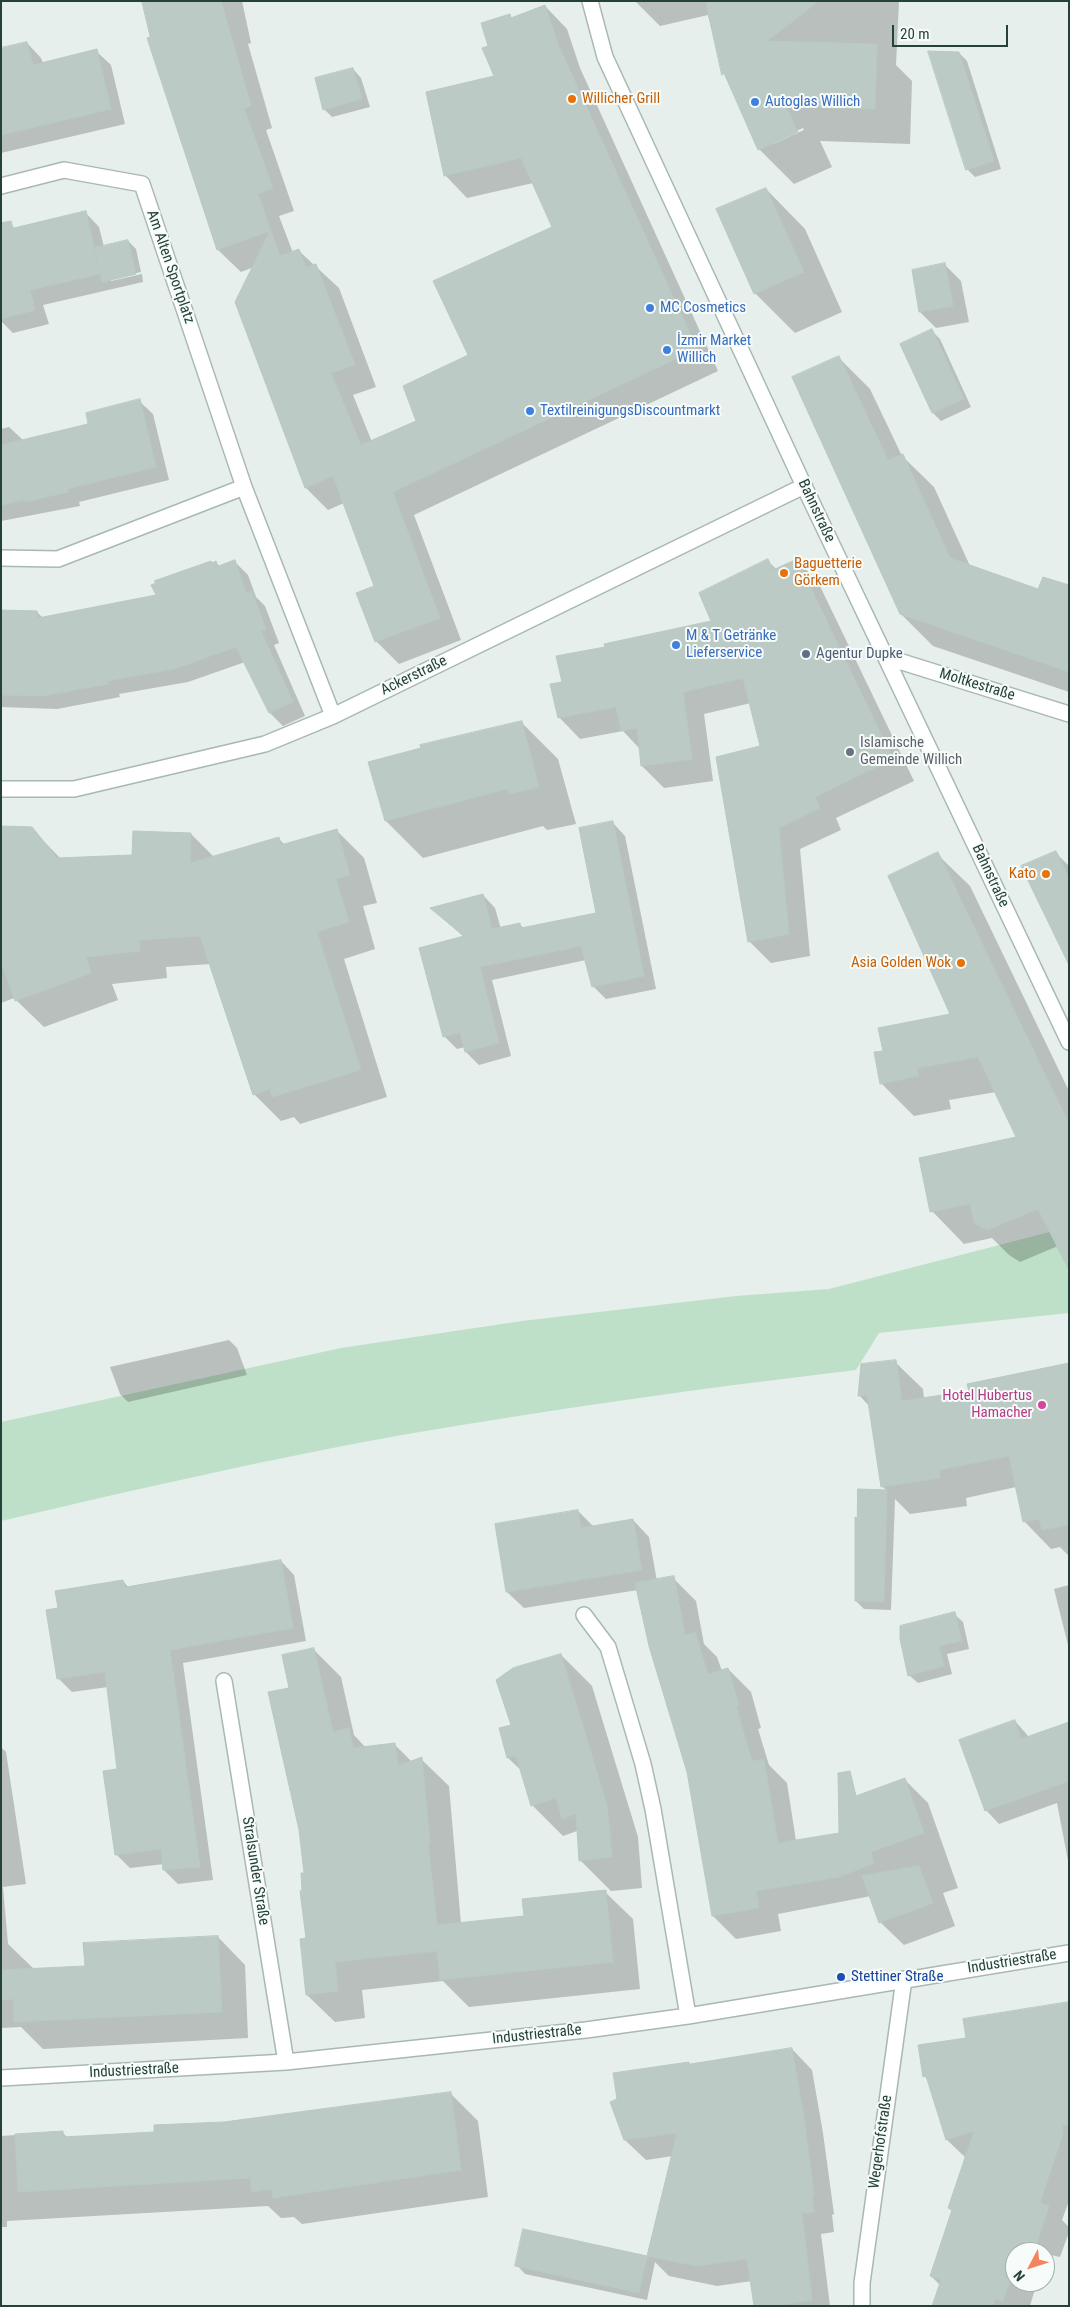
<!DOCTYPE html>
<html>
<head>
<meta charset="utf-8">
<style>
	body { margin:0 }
	#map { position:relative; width:1070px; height:2307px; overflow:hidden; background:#e6efeb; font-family:"Roboto Condensed",sans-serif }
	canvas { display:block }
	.frame { position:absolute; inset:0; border:2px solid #24423a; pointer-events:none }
	.north { position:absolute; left:1005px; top:2242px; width:50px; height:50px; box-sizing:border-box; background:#f7fbf9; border:1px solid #a3b1ad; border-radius:50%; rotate:230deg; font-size:14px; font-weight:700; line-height:20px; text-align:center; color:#24423a }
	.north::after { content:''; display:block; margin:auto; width:18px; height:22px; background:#f4845f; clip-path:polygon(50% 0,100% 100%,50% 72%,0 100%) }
	.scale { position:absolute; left:892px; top:25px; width:116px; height:22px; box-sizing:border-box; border:2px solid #24423a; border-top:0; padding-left:6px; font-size:15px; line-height:18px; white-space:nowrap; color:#24423a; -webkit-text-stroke:4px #f7fbf9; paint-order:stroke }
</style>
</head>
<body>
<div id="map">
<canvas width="1070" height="2307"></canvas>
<div class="frame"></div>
<div class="north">N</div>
<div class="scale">20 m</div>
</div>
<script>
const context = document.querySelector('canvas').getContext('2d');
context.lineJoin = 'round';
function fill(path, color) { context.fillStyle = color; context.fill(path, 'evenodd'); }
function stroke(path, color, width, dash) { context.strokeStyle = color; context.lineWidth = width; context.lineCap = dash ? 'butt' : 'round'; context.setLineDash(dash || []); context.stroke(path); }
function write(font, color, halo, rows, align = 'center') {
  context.font = font + ' "Roboto Condensed",sans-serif'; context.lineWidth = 4; context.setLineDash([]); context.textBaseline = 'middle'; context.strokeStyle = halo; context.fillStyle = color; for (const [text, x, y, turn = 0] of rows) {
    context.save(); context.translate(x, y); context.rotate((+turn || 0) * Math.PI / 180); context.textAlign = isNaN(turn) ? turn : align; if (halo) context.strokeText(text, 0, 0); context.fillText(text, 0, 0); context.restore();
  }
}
fill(new Path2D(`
	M1069,1227V1313L879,1333L856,1370C704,1388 553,1409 402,1435C268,1459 134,1490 1,1521V1422L341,1348L522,1321L736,1296L829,1289Z`), '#bfe0c8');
fill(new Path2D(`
	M143,1H242L251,43L248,44L272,128L266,130L294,211L279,216L293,253L299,251L339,288L376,387L353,395L372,442L417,422L470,356L553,228L533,183L467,198L445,175L495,77L490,47L509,15L512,18L545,6L567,29L580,68L718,371L414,515L461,640L399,664L376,641V587L344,503L328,510L306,488L237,302L254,267L241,272L218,250L148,38H151Z
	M635,1H899L896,65L912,81L910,144L820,141L832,167L794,184L759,149L720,62L708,15L660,26ZM803,128L804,130L773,144V141Z
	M27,43L41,58L43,63L96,51L111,65L125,124L1,153V49Z
	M959,53L967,61L1001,169L975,177L967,169Z
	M353,69L361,78L370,107L332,117L324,109Z
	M766,189L805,229L842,312L795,333L755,293Z
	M85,212L99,227L104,247L128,241L136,249L141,272L111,278V281L142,274L143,282L43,305L49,324L13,333L1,321V233Z
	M945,265L961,281L969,322L936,328L920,312Z
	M932,331L940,339L971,407L941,421L933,413L901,345Z
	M838,357L870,389L902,456L934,487L970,566L1039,590L1069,587V692L933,646L901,614Z
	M139,401L153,414L169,480L79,502L80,506L1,521V429L9,427L23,440L90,424Z
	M797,560L818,582L914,781L836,818L841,830L800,849L810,956L771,963L749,941L761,747L751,703L704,714L713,781L664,788L642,766L640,749L623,731L580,739L559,717L563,683L606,648L713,622L768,561L776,569Z
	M234,561L248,575L256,597L265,606L279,643L274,645L305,716L283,726L270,713L245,662L188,682L119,694L120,697L57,709L1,707V611L37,612L43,618L157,596L212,564L216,562L220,567Z
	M521,722L558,759L576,824L547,830L543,826L423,858L386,821Z
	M613,823L625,836L656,989L606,999L593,986L586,960L492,980L511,1056L479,1065L466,1052L465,1047L457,1049L444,1036L464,937L432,909L483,895L495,908L501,929L520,925L524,928L597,914Z
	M1,827L31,828L61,859L133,856L191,834L214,857L279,839L285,845L337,831L364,858L377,903L363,906L375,949L344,959L387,1097L300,1124L294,1117L281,1121L254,1094L210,964L166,967L167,978L112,984L118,1000L44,1027L14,998L1,1003Z
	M1055,852L1069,866V961Z
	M937,854L970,886L1069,1091V1268L1058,1246L1020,1262L1009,1255L992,1238L964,1244L932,1211L1018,1138L996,1092L949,1100L951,1109L914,1116L881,1083L884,1052L952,1015Z
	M229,1340L237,1348L247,1375L128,1402L120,1394L110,1367Z
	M895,1362L923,1389L924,1399L970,1392L1069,1364V1556L1060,1547L1051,1549L1024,1521L1016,1487L966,1498L967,1506L910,1514L895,1499L891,1610L864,1609L856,1601L887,1491L882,1486L870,1407L860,1396L862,1365Z
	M578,1511L594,1527L633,1520L649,1537L657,1581L673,1578L696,1601L704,1644L717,1657L722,1671L728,1669L751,1692L761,1728L758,1729L769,1765L787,1783L796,1841L840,1834L904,1779L928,1803L958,1888L943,1893L955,1926L904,1945L880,1922L871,1896L778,1914L781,1931L736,1939L713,1916L689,1772L638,1590L524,1608L507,1592L497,1525Z
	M281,1561L294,1575L306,1641L183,1663L213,1880L178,1884L164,1870V1864L130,1868L116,1854L119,1770L108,1687L72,1692L59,1679V1609L123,1581L129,1588Z
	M1069,1585V1649L1054,1589Z
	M954,1614L963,1622L969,1649L947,1654L952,1674L918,1683L909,1675Z
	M313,1649L341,1677L354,1735L366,1748L394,1744L412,1762L421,1759L449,1786L461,1924L525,1917L605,1892L633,1919L640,1989L469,2007L443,1981L362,1990L365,2018L335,2022L307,1995L305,1874L290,1689Z
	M561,1655L592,1686L638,1837L642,1888L611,1891L580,1860L578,1833L577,1831L563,1836L532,1805L522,1771L508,1758Z
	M1015,1721L1029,1737L1069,1724V1866L1057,1803L999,1824L986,1810Z
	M1,1747L6,1752L26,1884L3,1887L8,1944L34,1969L86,1967L218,1937L245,1965L248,2038L43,2049L21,2027L1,2028Z
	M1069,2003V2201L1062,2220L1069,2227V2232L1060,2257L1051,2255L1045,2274V2252H1015V2282H1042L1040,2290L1035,2289L1030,2306H933L940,2285L931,2276L953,2212L949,2208L966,2158L947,2140L929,2080L924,2076L967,2039Z
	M792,2049L812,2070L823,2133L834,2214L832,2215L834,2232L821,2234L830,2306H755L752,2281L717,2286L669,2276L655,2262L647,2300L525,2274L517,2265L524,2231L648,2257L673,2156L646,2160L625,2140L690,2066Z
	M451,2094L478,2121L488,2197L302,2224L294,2217L281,2218L268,2206L7,2221V2227H1V2136L62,2132L68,2138L156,2133Z`), '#0003');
const building = new Path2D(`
	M142,1H221L251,106L244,108L273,188L258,194L280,256L299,249L306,267L316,264L355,365L331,373L361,445L416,421L403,386L468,355L433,281L552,227L521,158L444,176L426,92L494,76L482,48L488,46L481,23L510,14L511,18L545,5L558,44L697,349L393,492L440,618L375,642L356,593L374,586L333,476L305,488L235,302L270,231L217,250L147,38L150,37Z
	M706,1H819L767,41L877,44L875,109L786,107L798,132L758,150L724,73L722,75Z
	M27,42L33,65L97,49L111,109L1,135V48Z
	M928,51L959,52L994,161L966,170Z
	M353,68L362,99L323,110L315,78Z
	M766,188L804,272L754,294L716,209Z
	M86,211L100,274L30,290L35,310L1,319V223L11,221L13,228Z
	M128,240L136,274L102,282L94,248Z
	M945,263L953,306L919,312L912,270Z
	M932,329L964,399L932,413L900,344Z
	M839,356L888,460L903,454L950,558L1038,589L1043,577L1069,585V672L900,614L792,377Z
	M140,399L156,467L67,489L68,492L25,502L24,500L1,505V445L88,424L86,413Z
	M768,559L773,570L797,559L893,759L815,797L820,808L779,828L789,934L748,942L716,757L760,746L743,678L683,692L692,759L641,766L637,728L621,731L616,707L558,718L550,684L562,682L556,656L605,647L604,644L711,621L699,593Z
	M235,560L246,593L252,591L266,629L261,631L293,702L269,713L236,647L174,669L107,681L108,684L43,696L1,695V610L37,611L38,618L156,595L151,585L156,583L154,581L211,561L212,563L216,561L218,566Z
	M522,721L539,787L509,794L507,789L385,821L368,762L421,748L420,745Z
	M613,821L644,976L592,987L581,946L480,967L499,1043L465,1052L460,1032L443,1037L419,948L464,936L430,908L483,894L492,929L520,923L521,928L596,913L579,828Z
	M1,826L32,827L57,858L132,855L133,831L191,833L190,863L279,837L281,845L337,829L350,875L336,879L349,922L317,932L361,1070L272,1097L270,1089L253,1095L200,936L139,940L140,951L86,957L91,973L15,1001L1,962Z
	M1056,851L1069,878V965L1021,866Z
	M938,852L1069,1124V1270L1038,1209L987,1230L974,1223L970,1204L930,1212L919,1158L1016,1137L978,1057L917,1068L919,1076L880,1084L874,1052L883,1051L878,1028L950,1014L888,876Z
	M896,1360L902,1401L969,1391L967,1384L1069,1363V1525L1042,1530L1039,1519L1023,1522L1009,1456L939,1470L940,1478L881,1487L867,1395L858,1396L861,1364Z
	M858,1489L887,1490L884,1602L855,1601V1517L857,1518Z
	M578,1510L581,1528L633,1519L642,1570L506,1592L495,1524Z
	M281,1560L293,1628L170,1650L200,1867L163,1870L161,1849L115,1855L103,1771L117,1769L105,1672L57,1679L46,1610L58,1608L55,1591L123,1580L125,1587Z
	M674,1576L685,1635L695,1632L708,1674L728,1668L739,1705L736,1706L752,1761L764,1759L778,1843L839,1833L838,1773L850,1771L856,1796L905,1778L924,1833L871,1852L874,1863L839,1877L756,1891L759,1908L712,1916L687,1772L649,1646L635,1583Z
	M955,1612L962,1641L939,1646L944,1666L908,1676L900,1639V1626Z
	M314,1648L333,1732L349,1728L353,1748L395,1743L398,1766L422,1757L430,1842H428L437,1925L524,1916L522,1899L606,1890L613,1962L440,1980L437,1951L335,1962L338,1991L306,1995L300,1939L306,1938L300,1891L302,1890L301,1873H304L299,1830L268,1692L289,1688L282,1655Z
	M561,1654L607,1805L612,1857L579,1861L576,1814L562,1819L556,1798L531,1806L516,1756L507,1758L499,1728L511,1725L496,1680L513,1668Z
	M1015,1720L1021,1739L1069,1722V1781L985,1811L959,1740Z
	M919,1866L933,1903L879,1923L862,1876Z
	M218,1936L222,2012L14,2022L13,1999L1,2000V1970L85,1966L83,1943Z
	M1069,2002V2124L1062,2126L1063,2134L1040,2203L1049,2206L1034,2252H1015V2266L1003,2301L995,2299L993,2306H932L941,2280L930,2276L952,2210L948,2208L974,2131L946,2140L926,2076L923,2077L918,2045L966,2038L963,2019Z
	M792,2048L803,2111L814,2194L812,2195L814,2212L802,2214L812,2300L775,2306H754L747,2259L696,2266L647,2256L677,2133L624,2140L610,2102L617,2099L613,2073L689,2062V2064Z
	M451,2092L461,2170L273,2198L272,2189L252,2192L250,2178L18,2192L15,2134L63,2131V2137L154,2132V2125L224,2122Z
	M523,2229L647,2256L639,2293L515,2266Z`);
fill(building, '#bbcac4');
stroke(building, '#b8c9c2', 1);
const minor = new Path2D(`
	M1,186L64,170L142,184L244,487L333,716
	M1,558L58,559L244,487
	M886,657L1069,714
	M1,789H74L265,744L333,716L804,486
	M584,1615L608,1647L643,1764L653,1809L688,2016
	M224,1681L286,2062
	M1,2078L286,2062L586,2030L688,2016L1069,1953
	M862,2306V2283L904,1979`);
const tertiary = new Path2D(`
	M590,1L605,57L804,486L1069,1042`);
stroke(minor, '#a8b8b2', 18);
stroke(tertiary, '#a8b8b2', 18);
stroke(minor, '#fff', 15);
stroke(tertiary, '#fff', 15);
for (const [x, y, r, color] of [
	[572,99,5,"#e8710a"],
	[755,102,5,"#3f7fe0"],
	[650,308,5,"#3f7fe0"],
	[667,350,5,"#3f7fe0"],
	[530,411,5,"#3f7fe0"],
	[784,573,5,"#e8710a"],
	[676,645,5,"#3f7fe0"],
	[806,654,5,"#5c6f8a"],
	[850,752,5,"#6b7280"],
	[1046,874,5,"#e8710a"],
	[961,963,5,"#e8710a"],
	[1042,1405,5,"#d1479c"],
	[841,1977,5,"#1a4fb4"]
]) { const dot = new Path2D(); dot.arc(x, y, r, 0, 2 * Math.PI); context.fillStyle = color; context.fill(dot); stroke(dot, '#f7fbf9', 2); }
write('15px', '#c56008', '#f7fbf9', [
	["Willicher Grill",582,99],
	["Baguetterie",794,564],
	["Görkem",794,581],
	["Kato",1036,874,"right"],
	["Asia Golden Wok",951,963,"right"]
], 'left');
write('15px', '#366cbe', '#f7fbf9', [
	["Autoglas Willich",765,102],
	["MC Cosmetics",660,308],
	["İzmir Market",677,341],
	["Willich",677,358],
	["TextilreinigungsDiscountmarkt",540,411],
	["M & T Getränke",686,636],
	["Lieferservice",686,653]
], 'left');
write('15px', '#24423a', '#f7fbf9', [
	["Am Alten Sportplatz",170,267,71],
	["Bahnstraße",816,511,65],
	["Ackerstraße",414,676,-26],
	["Moltkestraße",977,685,17],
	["Bahnstraße",990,876,65],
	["Stralsunder Straße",255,1871,81],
	["Industriestraße",1012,1962,-9],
	["Industriestraße",537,2035,-6],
	["Industriestraße",134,2071,-3],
	["Wegerhofstraße",881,2142,-82]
]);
write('15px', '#4e5e75', '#f7fbf9', [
	["Agentur Dupke",816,654]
], 'left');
write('15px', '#5b616d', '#f7fbf9', [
	["Islamische",860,743],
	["Gemeinde Willich",860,760]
], 'left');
write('15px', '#b23c85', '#f7fbf9', [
	["Hotel Hubertus",1032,1396],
	["Hamacher",1032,1413]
], 'right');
write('15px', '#164399', '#f7fbf9', [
	["Stettiner Straße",851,1977]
], 'left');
</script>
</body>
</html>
